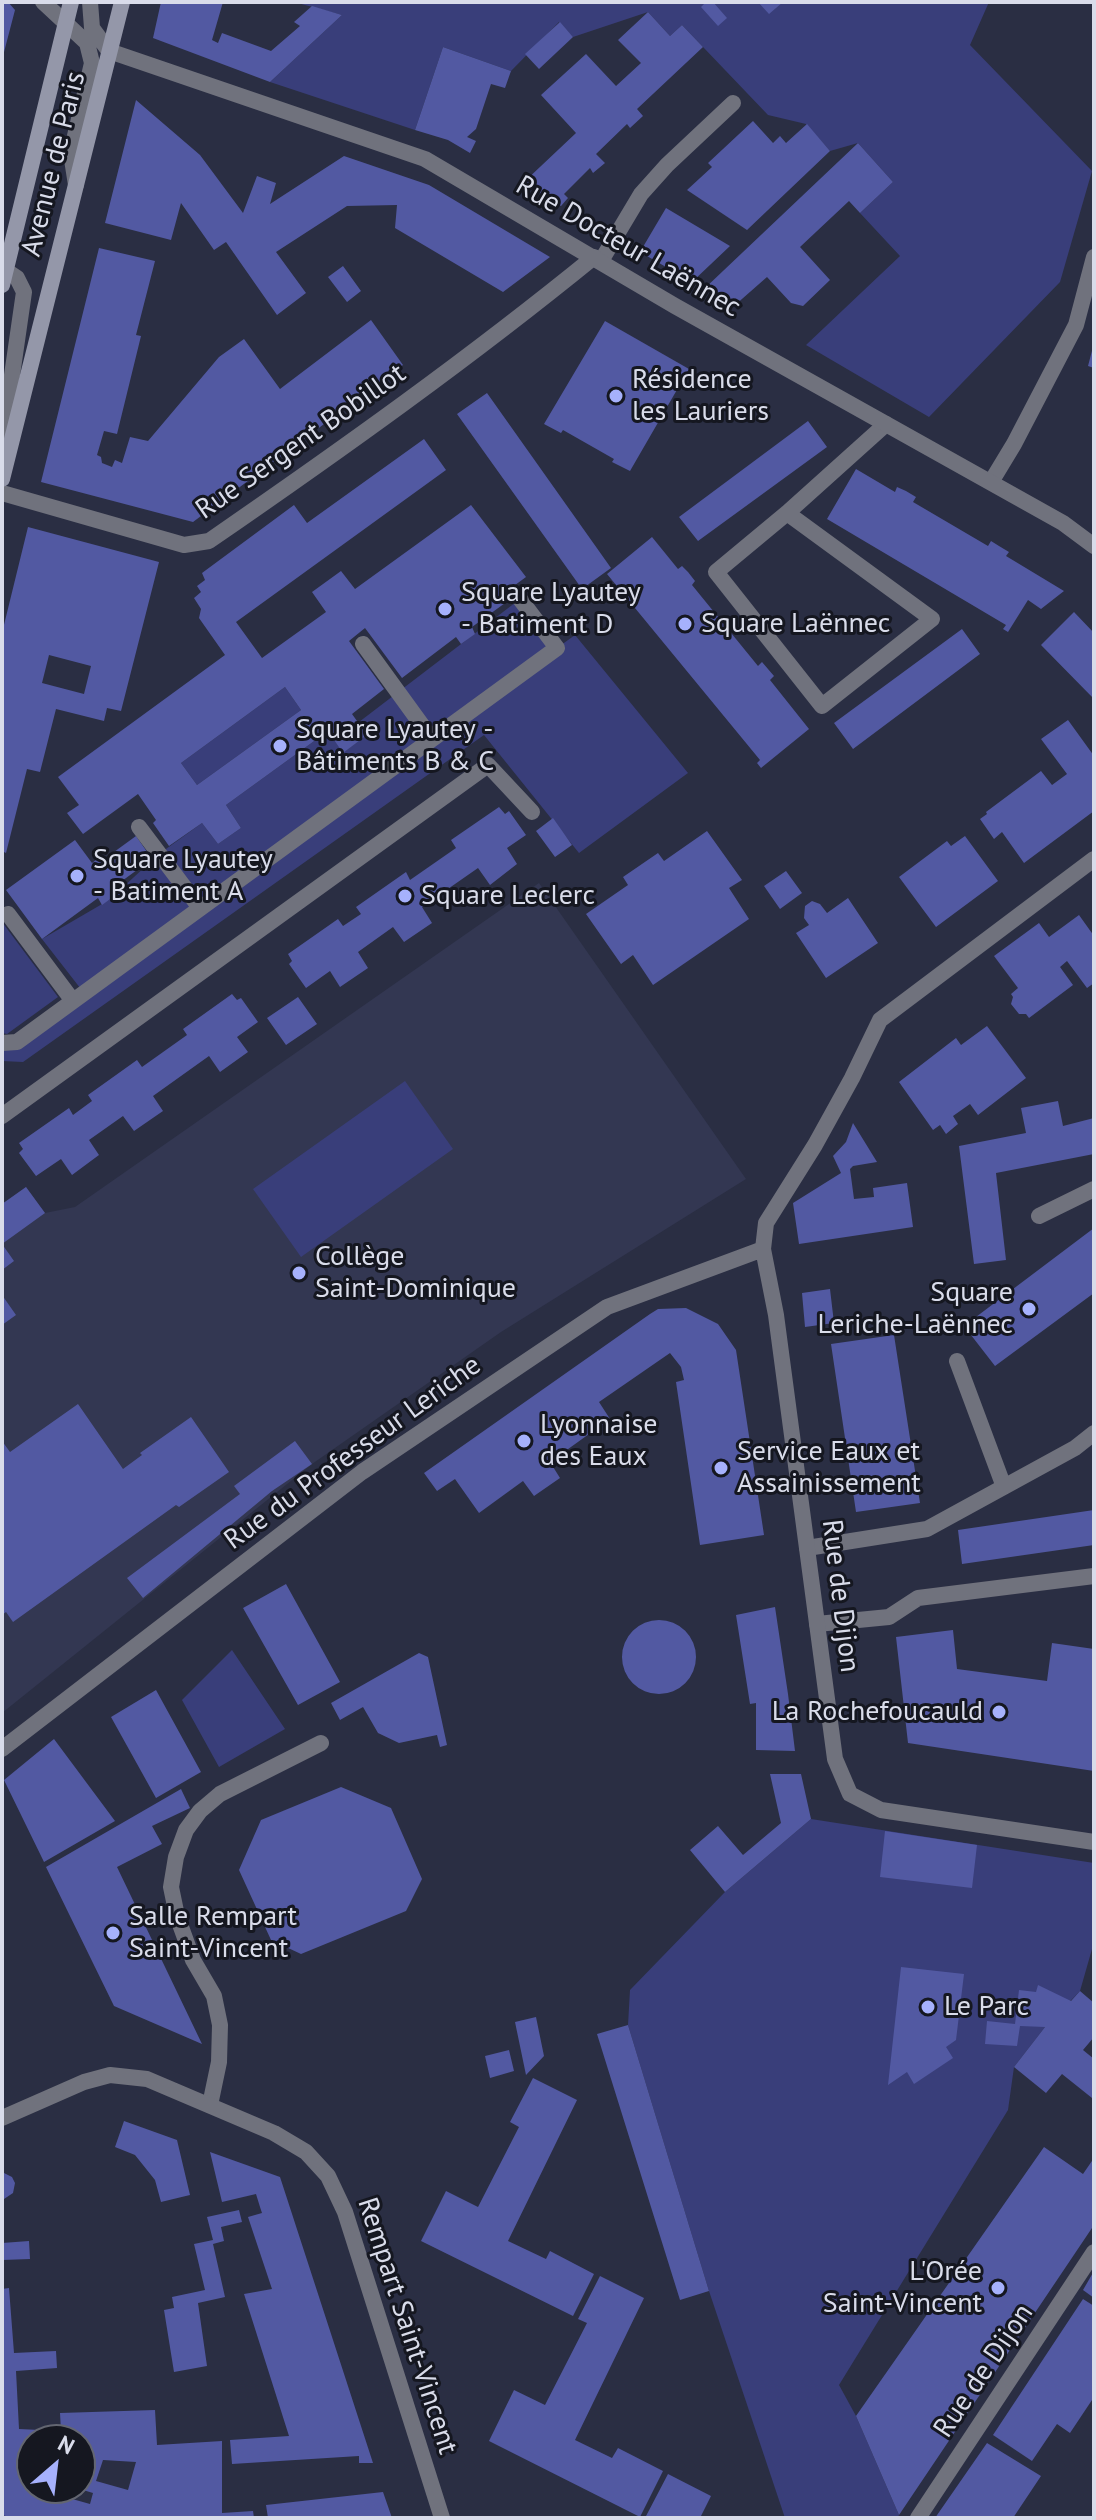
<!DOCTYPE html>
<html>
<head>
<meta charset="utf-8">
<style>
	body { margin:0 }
	#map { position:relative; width:1096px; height:2520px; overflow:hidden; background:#2a2e43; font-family:"PT Sans",sans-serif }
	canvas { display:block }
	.frame { position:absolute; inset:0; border:4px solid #d9dcea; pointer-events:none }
	.north { position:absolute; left:16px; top:2424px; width:80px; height:80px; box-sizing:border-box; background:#151720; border:2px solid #636671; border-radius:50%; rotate:28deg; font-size:22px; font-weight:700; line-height:32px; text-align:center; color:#d9dcea }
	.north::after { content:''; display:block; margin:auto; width:28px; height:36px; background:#a6b1fc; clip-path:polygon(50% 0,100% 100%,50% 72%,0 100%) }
</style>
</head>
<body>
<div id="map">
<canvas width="1096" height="2520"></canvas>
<div class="frame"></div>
<div class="north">N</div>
</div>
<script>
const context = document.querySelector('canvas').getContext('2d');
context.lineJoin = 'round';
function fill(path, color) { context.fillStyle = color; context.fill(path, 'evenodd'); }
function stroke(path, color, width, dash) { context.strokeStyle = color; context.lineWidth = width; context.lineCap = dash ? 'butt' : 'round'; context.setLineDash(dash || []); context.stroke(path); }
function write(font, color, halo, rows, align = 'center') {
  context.font = font + ' "PT Sans",sans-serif'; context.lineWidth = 6; context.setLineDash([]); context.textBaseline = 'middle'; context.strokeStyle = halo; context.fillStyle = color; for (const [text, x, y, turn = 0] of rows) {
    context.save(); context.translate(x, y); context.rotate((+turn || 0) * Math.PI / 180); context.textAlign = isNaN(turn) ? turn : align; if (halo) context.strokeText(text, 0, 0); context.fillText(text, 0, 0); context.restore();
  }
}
fill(new Path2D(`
	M539,883L746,1179L501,1332L312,1464L2,1713V1204L26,1187L45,1213L75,1207Z`), '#333752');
fill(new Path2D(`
	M294,2H989L970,45L1092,171L1060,282L929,417L806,345L900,256L860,213L893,182L858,143L830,151L806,124L768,115L682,25L670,36L648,12L573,37L559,22L511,71L443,47L415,130L270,82L342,15Z
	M520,599L557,648L575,635L688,773L579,853L484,735L23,1062L2,1061V1045L84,993L42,939L109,900L159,854L202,823L218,844L241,828L226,805L328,731L344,752L367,735L359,722Z
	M285,687L301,710L197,785L181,763Z
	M2,922L58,997L7,1034L2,1033Z
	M405,1081L453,1149L301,1257L253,1189Z
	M232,1650L285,1729L219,1767L182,1700Z
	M811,1819L1094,1863V1942L1080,1991L1045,2027L1014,2067L1008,2110L839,2385L856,2416L899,2515L897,2518H785L709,2291L628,2025L630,1990L725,1892Z`), '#393e7a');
fill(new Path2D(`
	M2,2H8L15,10L3,56Z
	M161,2H223L212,40L218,43L222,33L271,51L300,26L294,22L312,6L342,15L270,82L153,38Z
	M706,2H713L727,18L718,26L701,7Z
	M758,2H783L769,14Z
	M648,12L670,36L682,25L703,47L637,109L643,116L630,128L627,124L596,154L605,163L593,173L590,168L564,194L568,198L561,206L523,183L576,133L541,95L586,54L616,86L641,63L618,40Z
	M560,22L573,37L539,69L525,54Z
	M443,47L511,71L505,88L491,84L476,129L467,137L476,141L470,153L448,140L415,130Z
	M136,100L200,155L243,213L257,176L276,183L270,204L344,156L429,185L550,257L503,292L395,228L397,205L347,206L276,252L306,293L277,315L226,242L214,250L181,203L171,240L105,223Z
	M753,121L773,143L780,136L786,143L807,124L830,151L747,230L687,190L712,167L708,163Z
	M858,143L893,182L860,213L849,201L800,247L830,280L803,306L791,303L767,277L734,306L704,289Z
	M666,208L730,246L692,282L640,252Z
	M99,248L155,261L136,335L141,336L117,434L104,431L97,455L101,457L102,463L112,467L115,460L122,463L130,437L148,441L219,357L244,339L280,389L371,320L403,365L193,522L41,482Z
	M343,266L361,291L347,302L328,277Z
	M605,321L689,369L630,471L612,462L614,459L563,430L561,433L544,424Z
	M1093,347H1094V368L1088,366Z
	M487,393L611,568L582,589L457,414Z
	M808,421L827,447L698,541L679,517Z
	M424,439L446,470L236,622L262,658L326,612L312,592L341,571L355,589L471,505L526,577L507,591L512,598L472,627L475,634L461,644L456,637L402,678L365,628L349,641L384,689L352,714L367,735L343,753L328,731L226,805L241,828L218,844L202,823L169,846L153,823L156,820L138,794L83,834L67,813L79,805L58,777L225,655L199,618L201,609L194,598L201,592L197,586L205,580L202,573L294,505L307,523ZM285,687L301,710L197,785L181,763Z
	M856,469L895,492L897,487L906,491L916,497L913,502L988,546L991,541L999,546L1009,552L1006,556L1064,591L1041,609L1028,600L1008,632L1003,629L1006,625L827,519Z
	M28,527L159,562L121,711L107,708L104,721L56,709L40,772L27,769L6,853L2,851V633ZM49,655L91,666L84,694L42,683Z
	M652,537L678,569L682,566L688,572L695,581L692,585L758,666L762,662L774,676L770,680L809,729L761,768L757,763L760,760L607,574Z
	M1074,612L1094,633V699L1041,645Z
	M962,629L980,654L853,749L834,723Z
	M1068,720L1094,756V811L1024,863L1002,832L994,839L980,819L987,814L986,812L1041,771L1052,785L1067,774L1041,739Z
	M499,807L505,814L509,811L526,835L507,848L517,864L490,885L478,868L422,907L432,923L404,942L393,927L358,952L368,968L340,987L330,971L306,988L289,964L292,961L288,954L338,919L343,926L361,914L356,907L406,872L410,880L456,848L451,840Z
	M553,818L572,845L555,857L536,831Z
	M707,831L742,880L729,888L749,919L653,985L633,955L621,964L586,914L628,885L623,877L658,853L664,861Z
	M136,836L152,859L111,889L116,895L102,905L98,898L42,939L6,890L75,840L92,863L101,856L103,860Z
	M965,836L998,881L936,927L899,877L947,841L951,846Z
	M786,871L802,893L780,909L764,886Z
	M848,898L878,943L826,978L796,933L809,925L804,918L805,906L812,901L820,904L827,913Z
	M1079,915L1094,936V983L1087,988L1067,961L1060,967L1073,985L1029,1018L1026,1014H1019L1011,1004L1013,997L1011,994L1018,988L994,956L1039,923L1049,937Z
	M232,994L237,1000L241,998L258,1022L237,1037L248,1052L220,1072L209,1056L153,1096L163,1111L134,1131L123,1116L89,1140L99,1155L72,1175L61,1159L36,1176L19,1153L23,1149L19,1143L69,1108L73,1115L92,1101L88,1095L137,1060L142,1067L187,1035L183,1029Z
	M298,997L317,1024L286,1045L267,1018Z
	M987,1026L1026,1078L978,1115L970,1104L953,1116L958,1124L946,1134L940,1125L933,1130L899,1082L956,1038L961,1045Z
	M1058,1101L1063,1126L1094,1118V1154L996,1173L1006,1260L974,1264L959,1146L1026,1133L1021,1108Z
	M853,1123L877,1162L853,1166L850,1169L854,1199L874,1197L873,1188L907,1183L913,1227L799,1244L793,1203L841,1173L833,1156L846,1142Z
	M26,1187L45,1213L2,1244L14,1261L2,1270V1204Z
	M1094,1228V1293L995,1366L964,1326Z
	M830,1289L834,1323L805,1327L802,1293Z
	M2,1295L16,1315L2,1325Z
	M686,1308L718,1324L736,1350L764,1535L700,1545L676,1382L684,1380L681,1367L670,1353L599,1402L610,1419L550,1462L560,1478L534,1496L523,1481L479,1513L455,1479L437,1491L424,1473L650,1314L658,1309Z
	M894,1335L920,1503L856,1512L831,1344Z
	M78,1404L123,1469L142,1455L140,1453L191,1417L229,1472L179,1507L176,1505L13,1622L6,1612L2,1615V1441L10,1452Z
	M295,1441L312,1464L272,1491L143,1598L127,1578L240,1494L234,1486Z
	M1094,1510V1545L962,1564L958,1530Z
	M286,1584L340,1682L298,1705L243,1608Z
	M775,1607L788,1694L795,1751L756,1750V1703L750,1704L736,1615Z
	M622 1657a37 37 0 1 1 74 0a37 37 0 1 1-74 0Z
	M953,1630L957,1669L1047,1681L1052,1643L1094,1649V1771L908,1743L896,1637Z
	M419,1653L428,1657L447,1745L440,1747L437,1735L399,1743L378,1733L363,1707L340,1720L331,1703Z
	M156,1690L201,1772L156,1798L111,1717Z
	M54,1739L115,1821L44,1862L4,1780Z
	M770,1774H801L811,1819L725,1892L690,1850L718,1826L743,1855L781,1823Z
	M341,1787L391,1808L422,1879L406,1911L301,1954L271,1940L239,1870L261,1820Z
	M181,1789L190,1808L152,1826L162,1844L117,1867L202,2044L114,2006L46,1867Z
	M885,1831L977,1845L972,1888L880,1877Z
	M901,1967L964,1974L956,2040L946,2047L953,2058L914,2084L907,2072L888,2085Z
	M1038,1985L1071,2001L1080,1991L1094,2003V2037L1083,2050L1094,2059L1092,2098L1062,2074L1046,2093L1014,2067L1045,2027L1020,2026L1017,2046L985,2044L987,2021L1015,2024L1019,1990L1036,1992Z
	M536,2017L544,2056L526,2075L515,2022Z
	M628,2025L709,2291L680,2300L597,2034Z
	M509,2050L514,2071L490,2078L485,2056Z
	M533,2078L577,2100L508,2241L546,2259L550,2251L594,2274L573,2316L421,2241L446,2191L478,2207L519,2127L510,2122Z
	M124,2121L177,2140L190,2195L161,2202L155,2180L135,2155L115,2147Z
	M1044,2147L1083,2174L1094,2158V2225L899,2515L856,2416Z
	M210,2152L280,2177L373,2463H359V2456L232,2464L230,2440L289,2436L244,2294L272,2289L248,2217L262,2213L260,2207L256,2194L222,2202Z
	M2,2172L12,2177L15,2183L13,2193L4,2199H2Z
	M239,2210L242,2222L221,2227L224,2241L213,2244L225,2297L198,2303L207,2366L174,2372L164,2310L174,2308L172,2297L205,2290L194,2244L213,2240L207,2217Z
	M29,2241L30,2259L2,2260V2243Z
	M1094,2271V2298L1083,2290Z
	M600,2276L644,2298L575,2440L612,2458L618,2448L663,2471L640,2517L489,2441L514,2390L545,2405L587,2323L578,2319Z
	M9,2288L14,2353L56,2351L57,2368L16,2371L19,2429L61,2431L60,2413L155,2410L157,2445L222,2441V2513L253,2511L254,2518H13L2,2515V2289ZM32,2440H80V2468L89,2470L83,2490L93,2493L90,2504L58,2495L60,2488H32ZM103,2460L136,2462L128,2490L96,2481Z
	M1083,2299L1094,2306V2397L1070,2433L1057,2424L1032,2461L993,2435Z
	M987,2443L1041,2476L1013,2518H935Z
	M668,2474L711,2496L700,2518H645Z
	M383,2492L392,2518H268L266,2505Z`), '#5259a2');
stroke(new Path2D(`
	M601,261L641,194L667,165L733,103
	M991,482L1014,444L1076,325L1094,257
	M787,513L932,619L822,706L716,572L787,513L886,424
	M363,644L432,739
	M139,827L200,908
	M8,914L73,1001
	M2,1043L17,1042L557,648L520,599
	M2,1116L488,765L532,812
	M1039,1216L1094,1189
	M957,1361L1004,1487
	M807,1548L927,1529L1075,1448L1094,1433
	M817,1624L889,1617L918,1598L1094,1576
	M210,2105L219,2062L220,2025L214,1996L193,1960L177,1916L171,1887L176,1857L186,1830L200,1811L220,1794L321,1743`), '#70727d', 16);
stroke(new Path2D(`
	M43,2L87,43L92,63L71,153L76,185
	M90,2L92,28L109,51L425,159L675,306L1063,523L1094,546
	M2,268L17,278L24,292L10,389L11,435
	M2,493L184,545L209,541C341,450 470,358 594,257
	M1094,859L880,1020L852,1078L815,1145L766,1223L763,1249L776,1315L835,1759L850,1794L881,1810L1094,1842
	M2,1749L362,1472L607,1307L763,1249
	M2,2118L84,2082L110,2075L147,2079L274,2133L306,2152L328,2176L345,2212L442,2518
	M918,2518L1094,2252`), '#70727d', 16);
stroke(new Path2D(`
	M2,285L71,2
	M2,479L122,2`), '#9497a9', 16);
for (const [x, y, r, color] of [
	[616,396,8,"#a6b1fc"],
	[445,609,8,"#a6b1fc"],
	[685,624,8,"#a6b1fc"],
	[280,746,8,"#a6b1fc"],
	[77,876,8,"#a6b1fc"],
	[405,896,8,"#a6b1fc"],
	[299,1273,8,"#a6b1fc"],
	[1029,1309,8,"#a6b1fc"],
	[524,1441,8,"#a6b1fc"],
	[721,1468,8,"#a6b1fc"],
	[999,1712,8,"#a6b1fc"],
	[113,1933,8,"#a6b1fc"],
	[928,2007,8,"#a6b1fc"],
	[998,2288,8,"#a6b1fc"]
]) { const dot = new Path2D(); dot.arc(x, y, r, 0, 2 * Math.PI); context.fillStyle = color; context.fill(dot); stroke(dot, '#151720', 3); }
write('28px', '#d9dcea', '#151720', [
	["Avenue de Paris",54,164,-76],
	["Rue Docteur Laënnec",628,247,30],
	["Rue Sergent Bobillot",301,442,-35],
	["Rue du Professeur Leriche",353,1453,-36],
	["Rue de Dijon",840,1596,83],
	["Rempart Saint-Vincent",407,2326,72],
	["Rue de Dijon",984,2371,-56]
]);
write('28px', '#d9dcea', '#151720', [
	["Résidence",632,380],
	["les Lauriers",632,412],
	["Square Lyautey",461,593],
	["- Batiment D",461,625],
	["Square Laënnec",701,624],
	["Square Lyautey -",296,730],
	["Bâtiments B & C",296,762],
	["Square Lyautey",93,860],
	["- Batiment A",93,892],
	["Square Leclerc",421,896],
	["Collège",315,1257],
	["Saint-Dominique",315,1289],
	["Square",1013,1293,"right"],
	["Leriche-Laënnec",1013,1325,"right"],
	["Lyonnaise",540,1425],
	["des Eaux",540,1457],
	["Service Eaux et",737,1452],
	["Assainissement",737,1484],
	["La Rochefoucauld",983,1712,"right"],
	["Salle Rempart",129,1917],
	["Saint-Vincent",129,1949],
	["Le Parc",944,2007],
	["L'Orée",982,2272,"right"],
	["Saint-Vincent",982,2304,"right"]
], 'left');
</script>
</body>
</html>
